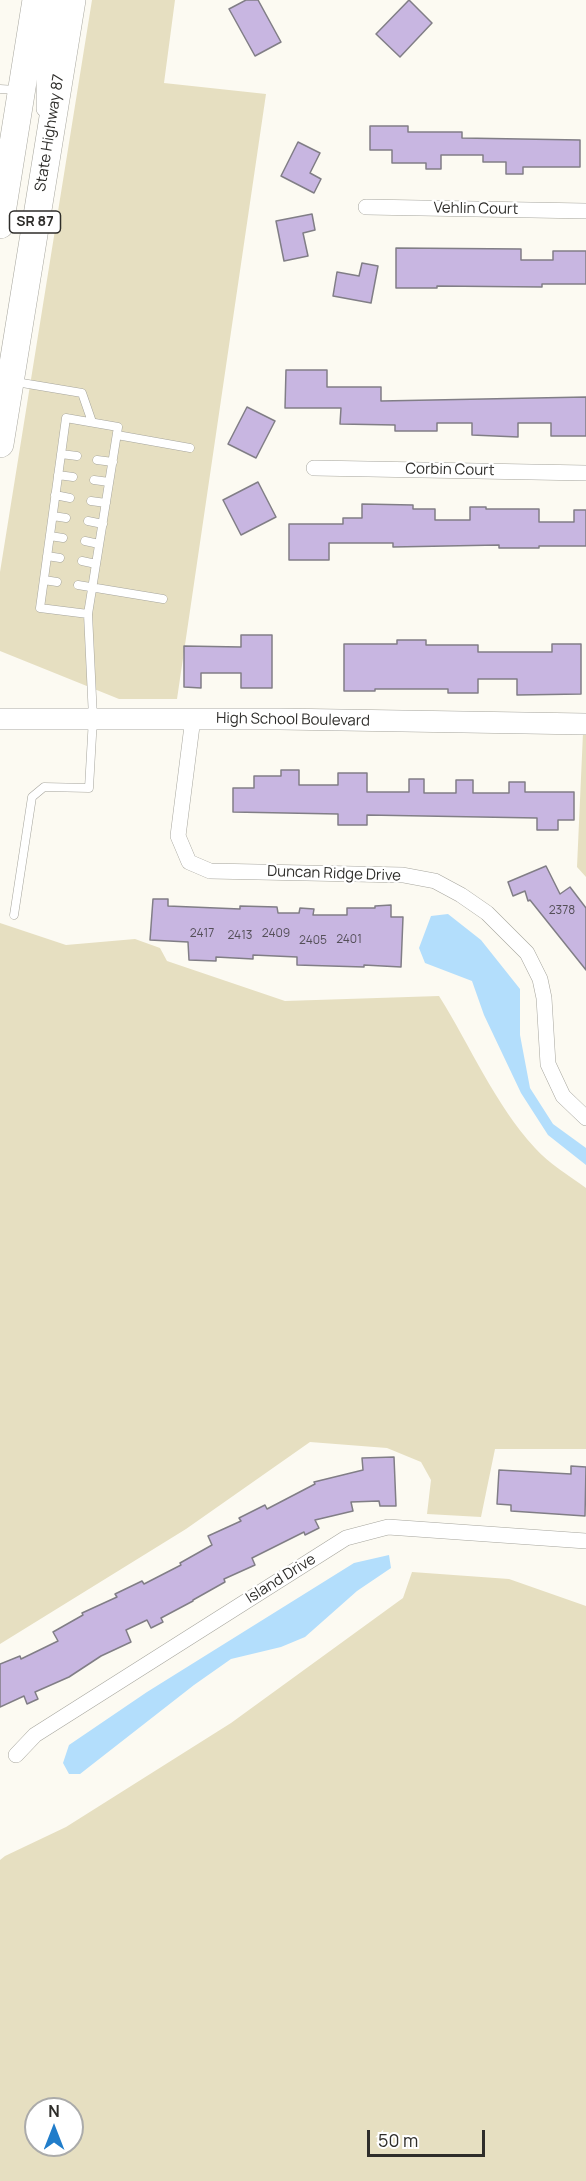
<!DOCTYPE html>
<html>
<head>
<meta charset="utf-8">
<style>
	body { margin:0 }
	#map { position:relative; width:586px; height:2181px; overflow:hidden; background:#fcfaf2; font-family:Manrope,sans-serif }
	canvas { display:block }
	.north { position:absolute; left:24px; top:2097px; width:60px; height:60px; box-sizing:border-box; background:#fff; border:2px solid #ababaa; border-radius:50%; rotate:0deg; font-size:16px; font-weight:700; line-height:24px; text-align:center; color:#2e2d2a }
	.north::after { content:''; display:block; margin:auto; width:21px; height:27px; background:#217dca; clip-path:polygon(50% 0,100% 100%,50% 72%,0 100%) }
	.scale { position:absolute; left:367px; top:2130px; width:118px; height:27px; box-sizing:border-box; border:3px solid #2e2d2a; border-top:0; padding-left:8px; font-size:18px; line-height:21px; white-space:nowrap; color:#2e2d2a; -webkit-text-stroke:4px #fff; paint-order:stroke }
</style>
</head>
<body>
<div id="map">
<canvas width="586" height="2181"></canvas>
<div class="north">N</div>
<div class="scale">50 m</div>
</div>
<script>
const context = document.querySelector('canvas').getContext('2d');
context.lineJoin = 'round';
function fill(path, color) { context.fillStyle = color; context.fill(path, 'evenodd'); }
function stroke(path, color, width, dash) { context.strokeStyle = color; context.lineWidth = width; context.lineCap = dash ? 'butt' : 'round'; context.setLineDash(dash || []); context.stroke(path); }
function write(font, color, halo, rows, align = 'center') {
  context.font = font + ' Manrope,sans-serif'; context.lineWidth = 4.5; context.setLineDash([]); context.textBaseline = 'middle'; context.strokeStyle = halo; context.fillStyle = color; for (const [text, x, y, turn = 0] of rows) {
    context.save(); context.translate(x, y); context.rotate((+turn || 0) * Math.PI / 180); context.textAlign = isNaN(turn) ? turn : align; if (halo) context.strokeText(text, 0, 0); context.fillText(text, 0, 0); context.restore();
  }
}
fill(new Path2D(`
	M92,0H175L164,83L266,94L177,699H119L0,651V572Z
	M583,733H586V877L577,867Z
	M0,923L66,945L135,939L160,948L167,961L285,1001L439,996C471,1047 494,1103 535,1148C549,1164 570,1176 586,1188V1449H495L481,1517L427,1514L431,1480L421,1462L387,1448L310,1442L186,1529L0,1644Z
	M412,1572L509,1579L586,1606V2181H0V1860L5,1856L66,1827L231,1723L403,1598ZM36,2109H72V2145H36Z`), '#e6dfc1');
fill(new Path2D(`
	M448,914L481,940L520,989V1035L530,1088L553,1124L586,1148V1165L548,1135L521,1093L484,1015L472,981L425,963L419,948L431,916Z
	M389,1555L391,1568L357,1591L305,1637L281,1647L231,1659L194,1685L80,1774H69L63,1763L69,1745L147,1692L354,1563Z`), '#b3defc');
const building = new Path2D(`
	M246,0H258L281,42L255,56L229,9Z
	M409,0L432,23L400,57L376,34Z
	M370,126H408V132H462V138L580,140V167H523V174H506V162H483V155H441V169H426V163H392V150H370Z
	M298,142L320,153L310,173L321,179L314,193L281,176Z
	M312,214L315,230L303,233L308,256L284,261L276,221Z
	M396,248L521,249V260H553V251H586V284H542V287L437,286V288H396Z
	M362,263L378,266L371,303L333,296L337,272L359,276Z
	M286,370H327V387H381V401L586,397V436H551V423H518V437L472,435V423H437V431H395V425L340,424L341,408H285Z
	M247,407L275,421L256,458L228,444Z
	M258,482L276,517L241,535L223,500Z
	M362,504L413,505V509H435V520H470V507H486V509H539V522H574V510H586V546H539V548H499V545L393,547V543H329V560H289V524H343V518H362Z
	M241,635H272V688H241V673H201V688L184,687V646L241,647Z
	M397,640H426V645H478V652H552V644H581V694L517,695V679H478V693H448V689H375V691H344V644H397Z
	M281,770H299V785H338V773H367V792H409V779H424V793H456V780H473V793H509V782H525V792H574V820H558V830H537V818L367,815V825H338V814L233,812V788H254V776H281Z
	M546,866L560,894L570,887L586,908V970L530,900L528,901L525,891L513,896L508,882Z
	M153,899H168V906L240,909V906L277,907L278,913H299L300,908L314,909L313,915H347V908H375V906L391,905V917H403L401,967L364,965V967L297,965V957L253,955V959L216,957V961L189,960L188,942L150,940Z
	M394,1457L396,1506H380L379,1501L351,1502L353,1511L315,1520L319,1528L305,1535L304,1532L252,1558L255,1565L224,1579L225,1582L193,1600V1601L161,1618L163,1622L151,1628L147,1620L126,1630L131,1642L101,1656L69,1677L35,1692L38,1699L27,1704L24,1696L0,1707V1664L20,1656L21,1659L58,1641L53,1632L83,1615L82,1613L117,1597L115,1594L142,1581L144,1584L181,1565L180,1563L212,1545L208,1536L241,1521L239,1518L265,1505L267,1509L315,1484L314,1482L363,1470L362,1458Z
	M571,1466L586,1467L585,1516L511,1511V1505L497,1504L499,1470L571,1474Z`);
fill(building, '#c8b6e1');
stroke(building, '#817e86', 1.5);
const lane = new Path2D(`
	M0,89L16,90
	M16,382L82,393L92,422
	M117,435L190,448
	M61,454L77,456
	M97,460L113,462
	M58,475L73,477
	M94,480L109,482
	M55,495L70,498
	M91,501L106,503
	M53,516L66,518
	M88,521L103,524
	M50,536L63,538
	M85,541L99,544
	M47,556L60,558
	M82,561L96,564
	M44,580L57,582
	M78,585L163,599
	M14,915L32,797L44,787L89,788L93,718L88,614L118,427L66,418L40,608L88,614`);
const street = new Path2D(`
	M44,109V77L56,0
	M366,207L586,211
	M314,468L586,473
	M193,718L178,836L189,862L210,871L403,875L435,881L461,895L487,913L527,953L540,979L544,998L548,1064L563,1096L586,1118
	M16,1755L35,1735L346,1538L388,1527L586,1541`);
const secondary = new Path2D(`
	M0,719H280L586,724`);
const highway = new Path2D(`
	M0,225L36,0
	M0,444L72,0`);
stroke(lane, '#a6a59d', 9);
stroke(street, '#a6a59d', 16);
stroke(secondary, '#a6a59d', 22);
stroke(highway, '#a6a59d', 28);
stroke(lane, '#fff', 8);
stroke(street, '#fff', 15);
stroke(secondary, '#fff', 21);
stroke(highway, '#fff', 27);
write('12px', '#544f58', null, [
	["2378",562,911],
	["2417",202,934],
	["2409",276,934],
	["2413",240,936],
	["2401",349,940],
	["2405",313,941]
]);
for (const [x, y, w] of [
	[35,222,51]
]) { const box = new Path2D(); box.roundRect(x - w / 2, y - 11, w, 22, 4.5); context.fillStyle = '#fff'; context.fill(box); stroke(box, '#2e2d2a', 1.5); }
write('bold 14px', '#2e2d2a', null, [
	["SR 87",35,222]
]);
write('15px', '#2e2d2a', '#fff', [
	["State Highway 87",50,133,-81],
	["Vehlin Court",476,209,1],
	["Corbin Court",450,470,1],
	["High School Boulevard",293,720,1],
	["Duncan Ridge Drive",334,874,2],
	["Island Drive",281,1579,-32]
]);
</script>
</body>
</html>
